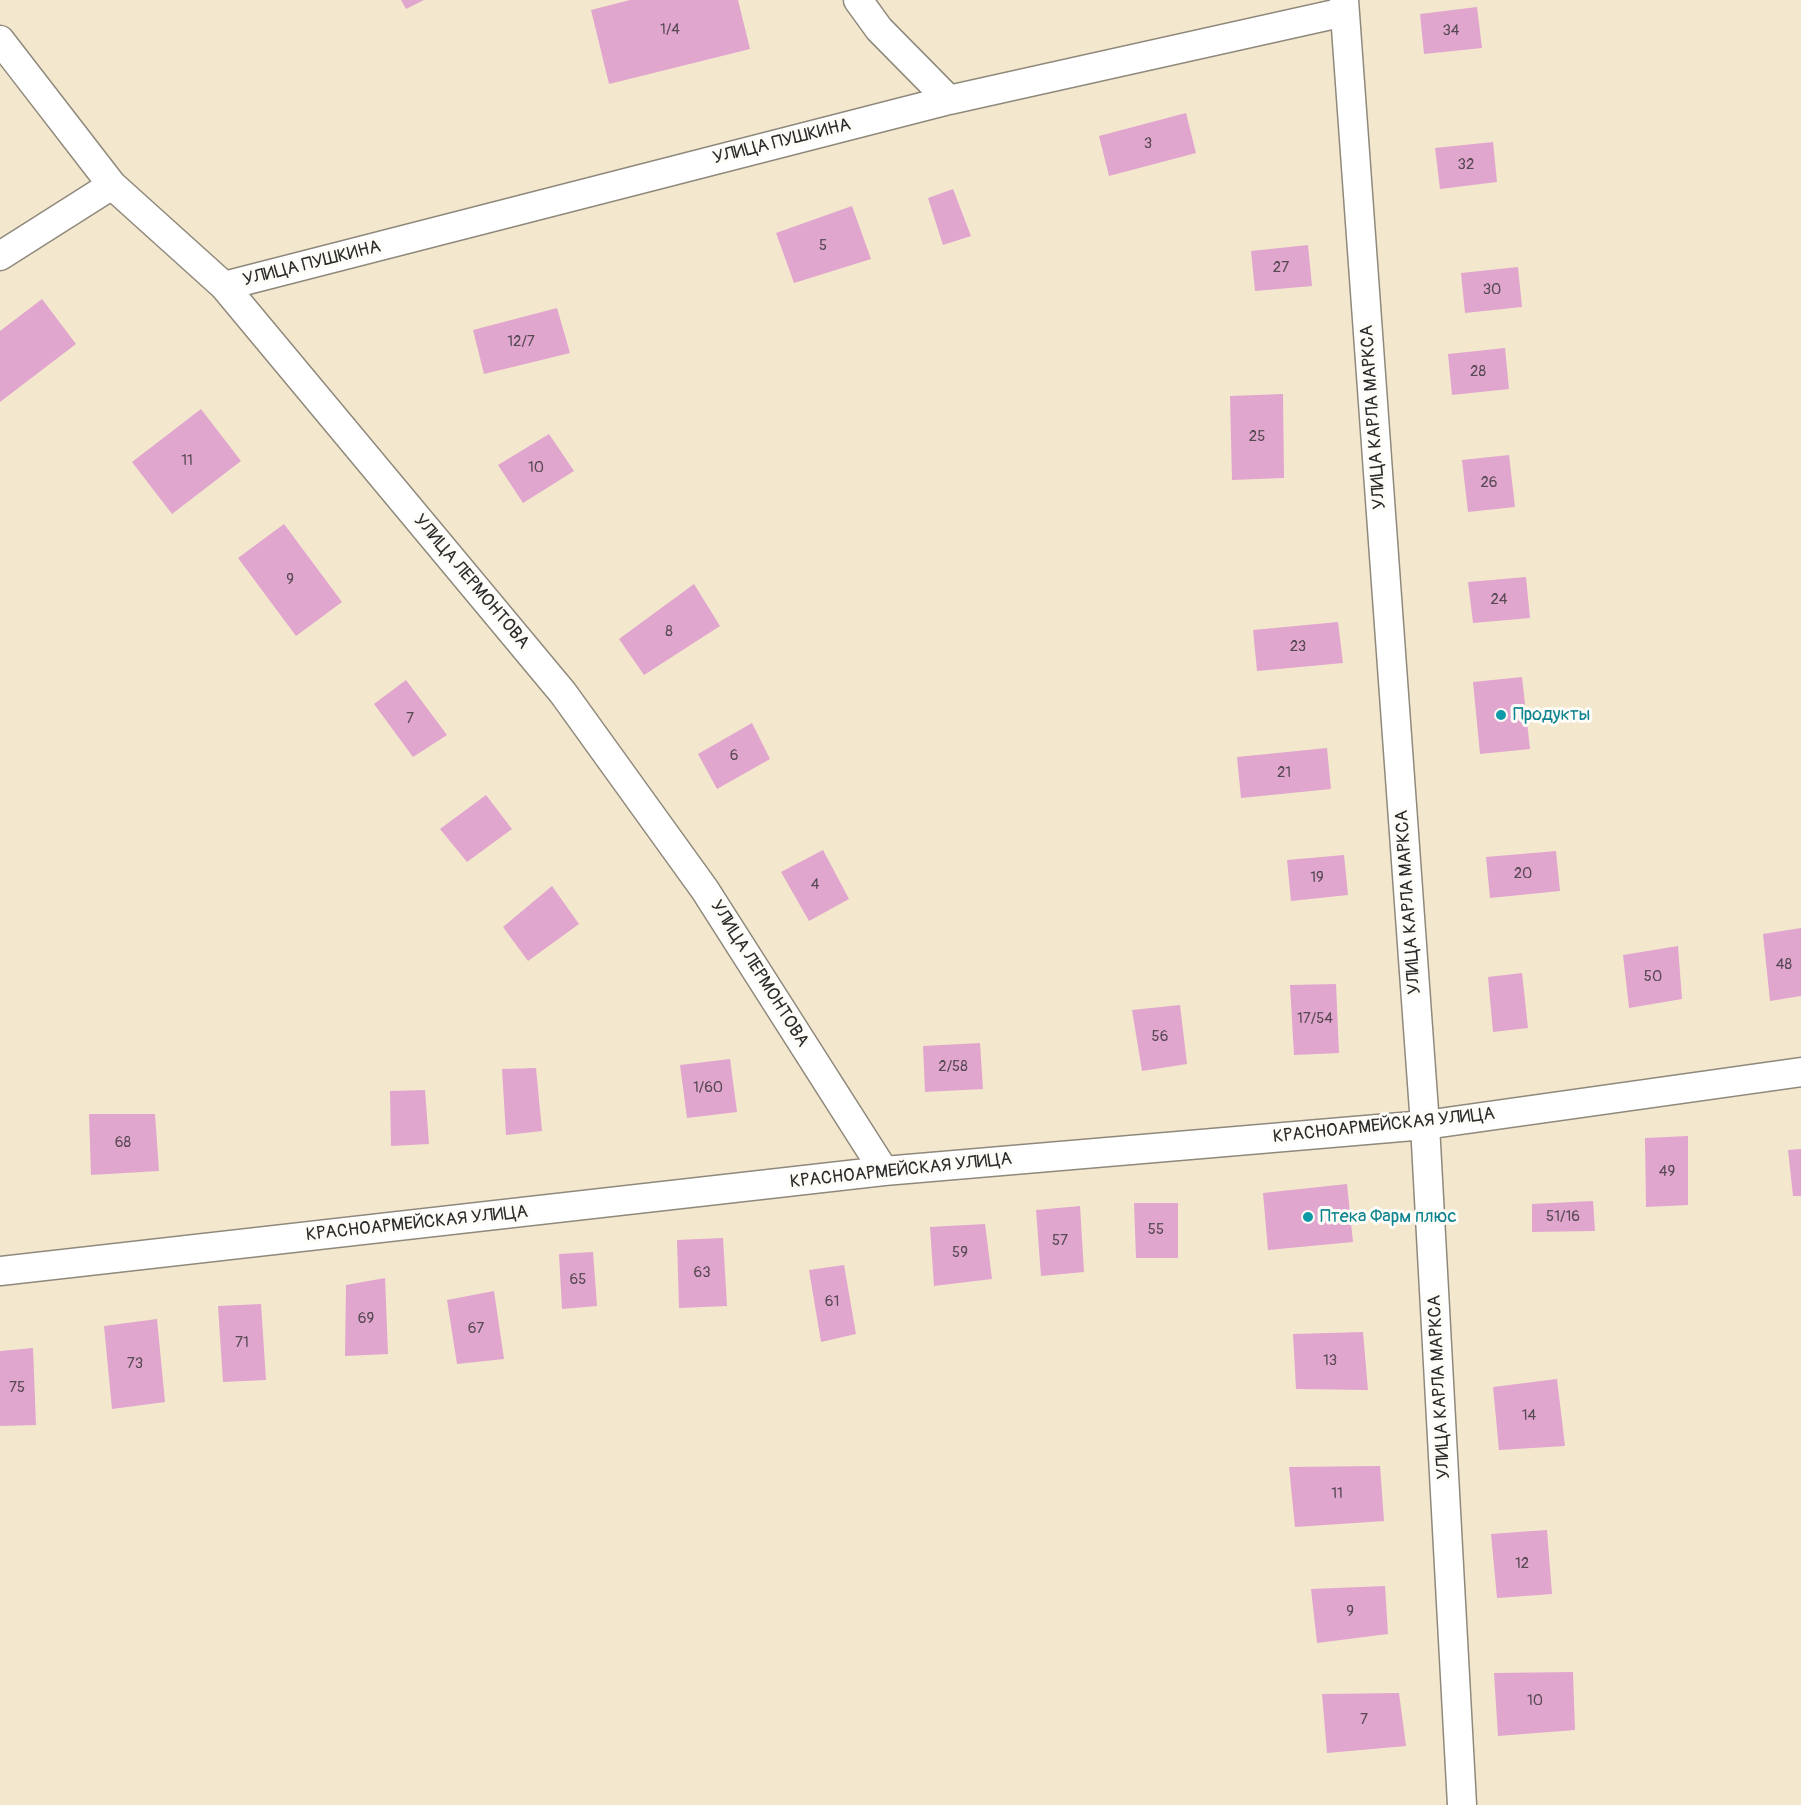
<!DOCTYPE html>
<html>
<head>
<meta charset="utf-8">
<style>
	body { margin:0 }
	canvas { display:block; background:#f3e7ce }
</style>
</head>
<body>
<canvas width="1801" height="1805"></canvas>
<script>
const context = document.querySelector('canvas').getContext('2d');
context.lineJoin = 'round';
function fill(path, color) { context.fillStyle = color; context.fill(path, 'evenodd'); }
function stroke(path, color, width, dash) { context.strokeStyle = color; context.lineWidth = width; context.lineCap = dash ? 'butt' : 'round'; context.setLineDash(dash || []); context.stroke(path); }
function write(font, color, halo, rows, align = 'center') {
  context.font = font + ' Pangolin,sans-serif'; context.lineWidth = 6; context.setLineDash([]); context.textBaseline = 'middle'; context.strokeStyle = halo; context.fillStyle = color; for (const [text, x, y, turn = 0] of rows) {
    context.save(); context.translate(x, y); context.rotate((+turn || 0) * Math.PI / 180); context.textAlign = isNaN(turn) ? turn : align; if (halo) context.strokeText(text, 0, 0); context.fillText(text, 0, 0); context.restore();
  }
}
fill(new Path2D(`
	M401,0H424L406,9Z
	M630,0H738L750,49L609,84L591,10Z
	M1477,7L1482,48L1424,54L1420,14Z
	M1186,113L1196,153L1109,176L1099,136Z
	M1493,142L1497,182L1440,189L1435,148Z
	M953,189L971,236L943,245L928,198Z
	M852,206L871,259L794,283L776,233Z
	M1308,245L1312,286L1255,291L1251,251Z
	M1518,267L1522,307L1465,313L1461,273Z
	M42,299L76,344L0,402V331Z
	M557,308L570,353L484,374L473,330Z
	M1505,348L1509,389L1452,395L1448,354Z
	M1283,394L1284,478L1232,480L1230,396Z
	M201,409L241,461L172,514L132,462Z
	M549,434L574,471L523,503L498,465Z
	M1509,455L1515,507L1468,512L1462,460Z
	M284,524L342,602L296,636L238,558Z
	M1526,577L1530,618L1473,623L1468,582Z
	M694,584L720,626L644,675L619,639Z
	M1338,622L1343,663L1257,671L1253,630Z
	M1522,677L1530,749L1480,754L1473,682Z
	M406,680L447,735L413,757L374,704Z
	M752,723L770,759L717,789L698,754Z
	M1327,748L1331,789L1241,798L1237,757Z
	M486,795L512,829L467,862L440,829Z
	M823,850L849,899L809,921L781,872Z
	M1556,851L1560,891L1490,898L1486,857Z
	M1344,855L1348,895L1291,901L1287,860Z
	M552,886L579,924L528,961L503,927Z
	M1801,928V996L1770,1001L1763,934Z
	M1678,946L1682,999L1629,1008L1623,955Z
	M1522,973L1528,1028L1493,1032L1488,977Z
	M1336,984L1339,1053L1294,1055L1290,985Z
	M1180,1005L1187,1064L1142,1071L1132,1010Z
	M980,1043L983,1089L925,1092L923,1046Z
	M730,1059L737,1112L687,1118L680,1065Z
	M536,1068L542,1131L506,1135L502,1069Z
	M425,1090L429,1144L391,1146L390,1091Z
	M89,1114H155L159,1171L91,1175Z
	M1688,1136V1205L1646,1207L1645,1138Z
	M1801,1149V1196H1793L1788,1150Z
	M1347,1184L1353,1242L1268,1250L1263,1193Z
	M1593,1201L1595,1231L1532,1232V1204Z
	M1134,1203H1178V1258H1136Z
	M1080,1206L1084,1272L1041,1276L1036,1210Z
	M985,1224L992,1279L934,1286L930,1227Z
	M723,1238L727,1306L679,1308L677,1240Z
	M593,1252L597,1306L562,1309L559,1254Z
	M844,1265L856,1334L821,1342L809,1270Z
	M385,1278L388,1354L345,1356L346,1285Z
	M494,1291L504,1359L457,1364L447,1300Z
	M261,1304L266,1380L223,1382L218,1306Z
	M157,1319L165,1402L112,1409L104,1326Z
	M1363,1332L1368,1390L1296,1389L1293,1334Z
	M33,1348L36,1425L0,1426V1351Z
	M1557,1379L1565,1446L1499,1450L1493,1387Z
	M1380,1466L1384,1521L1295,1527L1289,1467Z
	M1547,1530L1552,1594L1497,1598L1491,1534Z
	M1385,1586L1388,1634L1317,1643L1311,1589Z
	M1573,1672L1575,1730L1498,1736L1494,1673Z
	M1399,1693L1406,1746L1327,1753L1322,1694Z`), '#e1a6ce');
const street = new Path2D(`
	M858,0L879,29L949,100
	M1344,0L1425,1125L1462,1805
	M0,40L112,185L224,286L563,693L705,890L884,1171
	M0,256L112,185
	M224,286L949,100L1344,12
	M0,1271L884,1171L1425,1125L1801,1072`);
stroke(street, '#8f897c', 31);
stroke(street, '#fff', 28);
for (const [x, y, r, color] of [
	[1501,715,6,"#0f9aa8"],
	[1308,1217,6,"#0f9aa8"]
]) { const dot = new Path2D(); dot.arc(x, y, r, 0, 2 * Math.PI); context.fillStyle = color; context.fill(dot); stroke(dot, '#fdfcf7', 2); }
write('15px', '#584a54', null, [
	["1/4",670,30],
	["34",1451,31],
	["3",1148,144],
	["32",1466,165],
	["5",823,246],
	["27",1281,268],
	["30",1492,290],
	["12/7",521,342],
	["28",1478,372],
	["25",1257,437],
	["11",187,461],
	["10",536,468],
	["26",1489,483],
	["9",290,580],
	["24",1499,600],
	["8",669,632],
	["23",1298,647],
	["7",410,719],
	["6",734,756],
	["21",1284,773],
	["20",1523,874],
	["19",1317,878],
	["4",815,885],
	["48",1784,965],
	["50",1653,977],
	["17/54",1315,1019],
	["56",1160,1037],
	["2/58",953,1067],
	["1/60",708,1088],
	["68",123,1143],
	["49",1667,1172],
	["51/16",1563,1217],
	["55",1156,1230],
	["57",1060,1241],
	["59",960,1253],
	["63",702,1273],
	["65",578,1280],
	["61",832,1302],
	["69",366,1319],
	["67",476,1329],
	["71",242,1343],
	["13",1330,1361],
	["73",135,1364],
	["75",17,1388],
	["14",1529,1416],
	["11",1337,1494],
	["12",1522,1564],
	["9",1350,1612],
	["10",1535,1701],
	["7",1364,1720]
]);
write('18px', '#2b2b2b', '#fdfcf7', [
	["УЛИЦА ПУШКИНА",782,142,-14],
	["УЛИЦА ПУШКИНА",312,264,-14],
	["УЛИЦА КАРЛА МАРКСА",1374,417,-94],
	["УЛИЦА ЛЕРМОНТОВА",471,582,50],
	["УЛИЦА КАРЛА МАРКСА",1409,902,-94],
	["УЛИЦА ЛЕРМОНТОВА",759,974,58],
	["КРАСНОАРМЕЙСКАЯ УЛИЦА",1384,1126,-6],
	["КРАСНОАРМЕЙСКАЯ УЛИЦА",901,1171,-6],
	["КРАСНОАРМЕЙСКАЯ УЛИЦА",417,1224,-6],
	["УЛИЦА КАРЛА МАРКСА",1440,1387,-93]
]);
write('18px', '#0d838f', '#fdfcf7', [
	["Продукты",1513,715],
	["Птека Фарм плюс",1320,1217]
], 'left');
</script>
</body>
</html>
